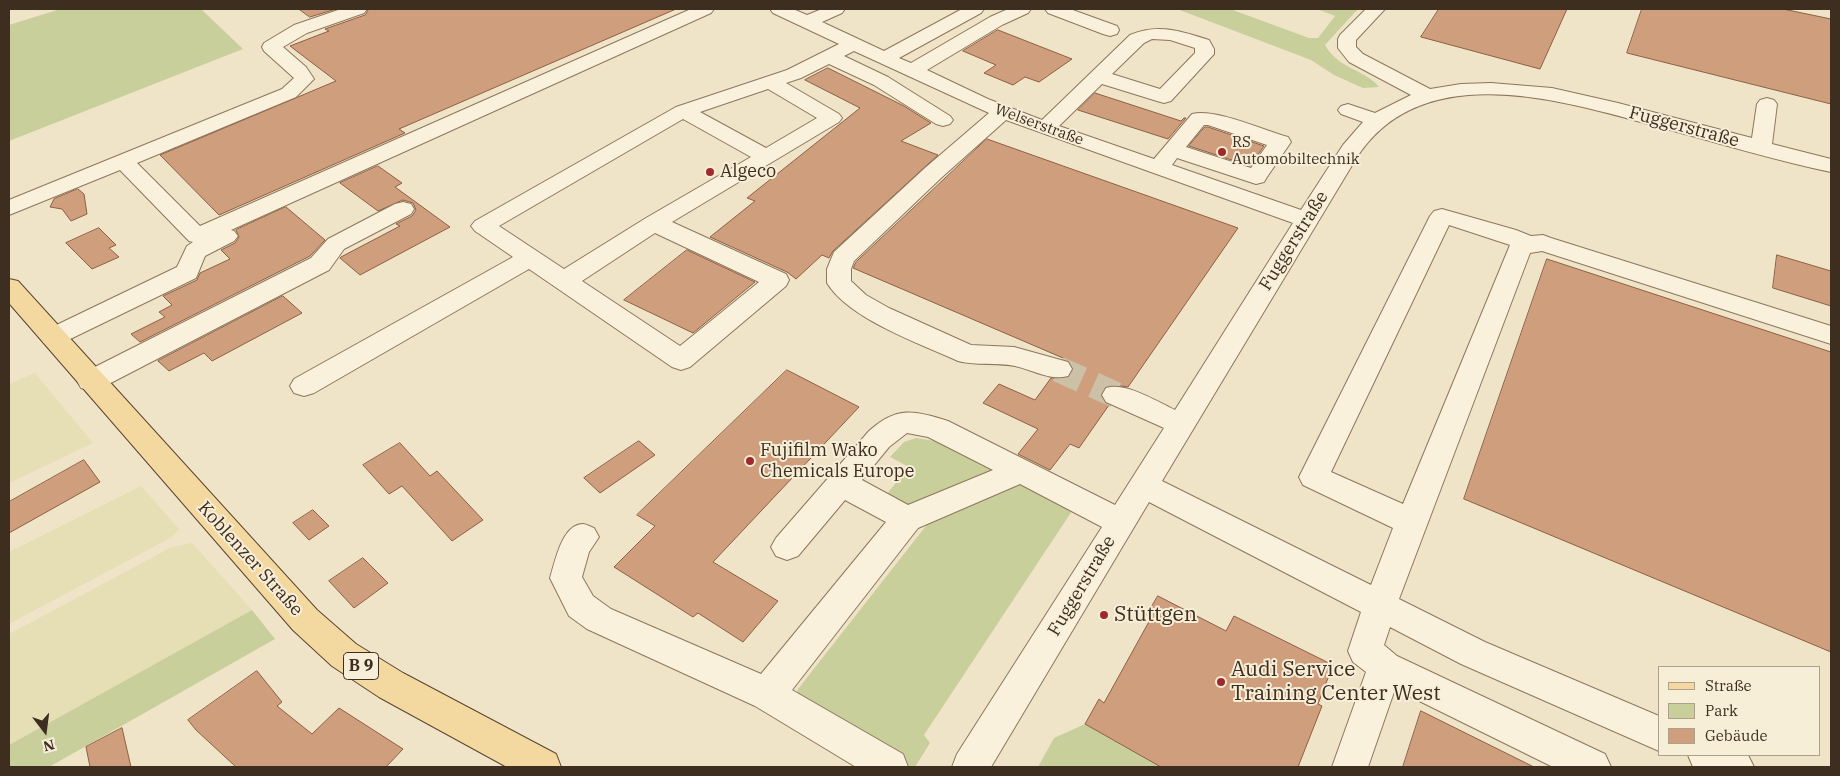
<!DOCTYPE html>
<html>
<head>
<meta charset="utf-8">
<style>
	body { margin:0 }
	#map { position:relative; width:1840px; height:776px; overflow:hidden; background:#f0e4c8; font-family:"IBM Plex Serif",serif }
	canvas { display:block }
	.frame { position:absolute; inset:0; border:10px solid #3d2e20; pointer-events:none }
	.legend { position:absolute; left:1658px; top:666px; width:162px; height:90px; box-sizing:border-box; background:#f7eed8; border:1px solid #ada18e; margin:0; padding:6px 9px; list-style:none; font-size:15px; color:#3d2e20 }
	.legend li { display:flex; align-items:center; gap:10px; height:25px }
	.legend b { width:25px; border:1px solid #ada18e }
	.north { position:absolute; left:20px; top:706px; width:50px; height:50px; -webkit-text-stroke:4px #f7eed8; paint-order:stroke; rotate:165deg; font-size:14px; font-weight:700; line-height:20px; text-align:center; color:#3d2e20 }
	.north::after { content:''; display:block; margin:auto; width:18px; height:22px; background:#3d2e20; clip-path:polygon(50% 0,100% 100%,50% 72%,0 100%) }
</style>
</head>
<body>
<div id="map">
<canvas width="1840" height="776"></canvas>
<div class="frame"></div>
<ul class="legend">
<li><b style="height:6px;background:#f3d9a0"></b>Straße</li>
<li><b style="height:14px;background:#c9cf9b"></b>Park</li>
<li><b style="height:14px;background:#cf9f7d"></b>Gebäude</li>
</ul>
<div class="north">N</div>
</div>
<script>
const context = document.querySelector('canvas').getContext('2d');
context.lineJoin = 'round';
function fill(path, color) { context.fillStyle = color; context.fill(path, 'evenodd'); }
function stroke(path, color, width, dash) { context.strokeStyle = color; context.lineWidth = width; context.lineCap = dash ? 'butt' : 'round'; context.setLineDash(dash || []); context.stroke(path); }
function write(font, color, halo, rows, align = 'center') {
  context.font = font + ' "IBM Plex Serif",serif'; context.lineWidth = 4; context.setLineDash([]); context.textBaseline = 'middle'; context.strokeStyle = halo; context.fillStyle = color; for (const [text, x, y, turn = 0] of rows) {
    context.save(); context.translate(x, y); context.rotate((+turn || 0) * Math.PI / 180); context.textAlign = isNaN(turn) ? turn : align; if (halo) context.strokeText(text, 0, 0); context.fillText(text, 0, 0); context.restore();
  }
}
fill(new Path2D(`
	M35,373L93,443L9,483V384Z
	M141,486L179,529L172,537L9,624V552Z
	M192,543L252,610L9,745V634L172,547Z`), '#e6deb5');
fill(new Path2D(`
	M60,9H201L243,49L9,141V25Z
	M1177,9H1230L1309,38H1318L1335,16L1317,9H1358L1325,45C1338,69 1366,70 1379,87L1363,88L1334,75L1311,60Z
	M916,438L935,441L995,472L908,507L885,496L909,467L890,457L904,442Z
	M1020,484L1072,511L924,735L930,743L915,767H909L800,703L796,695L798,689L929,522Z
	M252,610L275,639L49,767H9V745Z
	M1085,724L1149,760L1163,756L1158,767H1038L1054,738Z`), '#c9cf9b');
const building = new Path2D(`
	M299,9H336L310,17Z
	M369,9H676L399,129L405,133L219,215L160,155L336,81L290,46L329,31L325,29L365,15Z
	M1439,9H1567L1540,69L1421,37Z
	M1642,9H1783L1831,19V104L1627,53Z
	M998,30L1072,59L1039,82L1025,77L1013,85L984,73L996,65L963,51Z
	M828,68L904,106L931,123L901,141L938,155L833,251L829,258L822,255L796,279L787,272L710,237L755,201L747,198L860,108L805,80Z
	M1095,93L1181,121L1184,118H1186L1168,139L1078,110Z
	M1205,127H1208L1264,146L1250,166L1189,146Z
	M987,139L1238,228L1128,387L1114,385L1104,387L1100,396L1104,403L1109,405L1079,448L1070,444L1050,470L1018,454L1038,429L983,403L999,384L1035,400L1051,378L1070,377L1074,370L1070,361L853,268L856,262Z
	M378,166L402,183L395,187L450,227L360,275L340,258L341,257L400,226L396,224L412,216L416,210L413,203L403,200L378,211L340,183Z
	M78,189L84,194L87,214L71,221L62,209L50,207L54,199Z
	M286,207L325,240L310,256L140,342L131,334L165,317L159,312L172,305L163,296L197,280L200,273L230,259L221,250L235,243L239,237L236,230Z
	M99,228L116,245L109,248L119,257L92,269L66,243Z
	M687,250L755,282L693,333L624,300Z
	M1777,255L1831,271V306L1773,288Z
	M1547,259L1831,352V652L1464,499Z
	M283,296L302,313L212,361L204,353L169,371L158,361Z
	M787,370L859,407L713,562L778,601L743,642L698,613L693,617L614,567L655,526L637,515Z
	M639,441L655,455L600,493L584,478Z
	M400,443L430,476L437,471L483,520L452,541L402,486L389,494L363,465Z
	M84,460L100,482L9,533V502Z
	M313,510L329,526L309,540L293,523Z
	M363,558L388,583L354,608L329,581Z
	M1158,596L1226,631L1234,616L1333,665L1318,704L1322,706L1298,767H1161L1085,724L1099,699L1104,703L1151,618L1147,615Z
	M257,671L282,702L277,706L312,734L339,708L403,749L386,767H236L196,730L188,720Z
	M1421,711L1534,767H1403Z
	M122,728L131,767H90L86,747Z`);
fill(building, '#cf9f7d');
stroke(building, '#8d5f41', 1);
stroke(new Path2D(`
	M1058,369L1116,395`), '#ccc0a6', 26, [26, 13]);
const minor = new Path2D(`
	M341,9H367L364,13L307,33L283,47L306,67L314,79L296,97L137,163L200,226L691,9H714L711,13L231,230L234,231L238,236L234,241L205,256L196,278L62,343L53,346L44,343L40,337L44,331L177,267L187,246L193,242L189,241L120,170L9,215V200L282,89L294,78L264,51L262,47L264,43L294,25Z
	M770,9H793L807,15L822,9H845L842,13L822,22L884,51L962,9H984L981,13L899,58L911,63L990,17L1008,9H1031L1028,13L1002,25L927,70L988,99L1042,120L1130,35C1158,23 1181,31 1209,40L1214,49V54L1171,101L1164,103L1157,101L1102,84L1059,126L1154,159L1192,114C1215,108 1263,130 1288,137L1291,142L1267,177L1264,182L1256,184L1177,158L1172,165L1301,210L1343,145L1363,122L1341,114L1338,110L1341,106L1348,104L1375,113L1411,95L1349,62L1338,48V39L1340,35L1366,9H1385L1356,40V47L1363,54L1430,89L1461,84L1491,83L1552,88L1618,103L1752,138L1757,104L1760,100L1767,98L1774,100L1777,104L1772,144L1831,159V172C1773,160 1716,142 1659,127C1564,101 1423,56 1357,157L1162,481L1371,585L1393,528L1303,485L1299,477L1430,216L1434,211L1442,209L1516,230L1531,236L1543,235L1551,238L1831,326V344L1542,251L1530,253L1399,599L1485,642L1659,716V751L1461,664L1390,627L1384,645L1397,656L1605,754L1611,767H1553L1395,689L1368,767H1332L1366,672L1353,662L1348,651L1361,612L1149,502L991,767H952L957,754L1102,527L1020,484L918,528L792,690L903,754L908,767H856L755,706L587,629L569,616L550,578C555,562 562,524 583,524C586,524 591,527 594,528L599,537L589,552L582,577L593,596L611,609L761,674L886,522L845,500L798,556L787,560L776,556L771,547L776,538L869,431C896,406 915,410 948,421L1115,505L1164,428L1106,402L1102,395L1106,388C1126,382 1156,401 1175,410L1293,223L1006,120L941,178L854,261L851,269V281L866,295L889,308L971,345L1014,347L1068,362L1072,369L1068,376C1050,381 1033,370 1015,366C996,362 976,366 958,361C919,343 849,319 827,283V269L834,252L925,168L989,113L854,51L844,56L888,77L950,116L953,120L950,124L943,126L936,124L874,85L829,64L801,78L786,83L839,114L842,118L839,122L672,222L786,274L789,280L786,286L690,367L681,370L672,367L529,269L314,393L304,396L294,393L290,386L294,379L513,257L475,231L471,226L475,221L676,107L787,70L839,44L773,13ZM1152,39L1170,40L1195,48V53L1160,89L1112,74L1144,43ZM768,89L817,118L766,148L700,112ZM683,119L751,157L646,218L564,269L499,226ZM1204,125H1208L1267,145L1251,168L1186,147ZM1449,225L1510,245L1403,504L1331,472ZM655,233L759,282L680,346L582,281ZM907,433L928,437L993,470L908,505L862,480L889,447Z
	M1045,9H1070L1117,26L1119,30L1117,34L1110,36L1103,34L1048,13Z
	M403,202L411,204L414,209L411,214L344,249L329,270L101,388L91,391L81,388L77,381L81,374L311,258L328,239L395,204Z
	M1688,755H1748L1754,767H1693Z`);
const major = new Path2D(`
	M9,279L18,281L317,610L356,644L403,673L556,754L561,767H507L379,697L332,666L293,630L9,303Z`);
stroke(minor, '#8d765c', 2);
stroke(major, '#5b4430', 2);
fill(minor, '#faf1dc');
fill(major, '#f3d9a0');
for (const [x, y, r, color] of [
	[1222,152,5,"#9e2a2b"],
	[710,172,5,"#9e2a2b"],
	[750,461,5,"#9e2a2b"],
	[1104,615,5,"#9e2a2b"],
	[1221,682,5,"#9e2a2b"]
]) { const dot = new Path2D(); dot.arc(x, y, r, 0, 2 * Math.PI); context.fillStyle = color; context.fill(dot); stroke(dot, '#f7eed8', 2); }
write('15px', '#3d2e20', '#f7eed8', [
	["Welserstraße",1039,125,20]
]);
write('15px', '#3d2e20', '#f7eed8', [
	["RS",1232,143],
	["Automobiltechnik",1232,160]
], 'left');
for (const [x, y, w] of [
	[361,666,35]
]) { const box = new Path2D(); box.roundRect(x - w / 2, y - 13.5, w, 27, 4); context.fillStyle = '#f7eed8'; context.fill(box); stroke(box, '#3d2e20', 1); }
write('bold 16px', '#3d2e20', null, [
	["B 9",361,666]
]);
write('18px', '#3d2e20', '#f7eed8', [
	["Fuggerstraße",1684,127,15],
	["Fuggerstraße",1294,241,-58],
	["Koblenzer Straße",250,559,48],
	["Fuggerstraße",1082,586,-59]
]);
write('18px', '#3d2e20', '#f7eed8', [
	["Algeco",720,172],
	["Fujifilm Wako",760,451],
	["Chemicals Europe",760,472]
], 'left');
write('21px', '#3d2e20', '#f7eed8', [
	["Stüttgen",1114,615],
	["Audi Service",1231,670],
	["Training Center West",1231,694]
], 'left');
</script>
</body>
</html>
